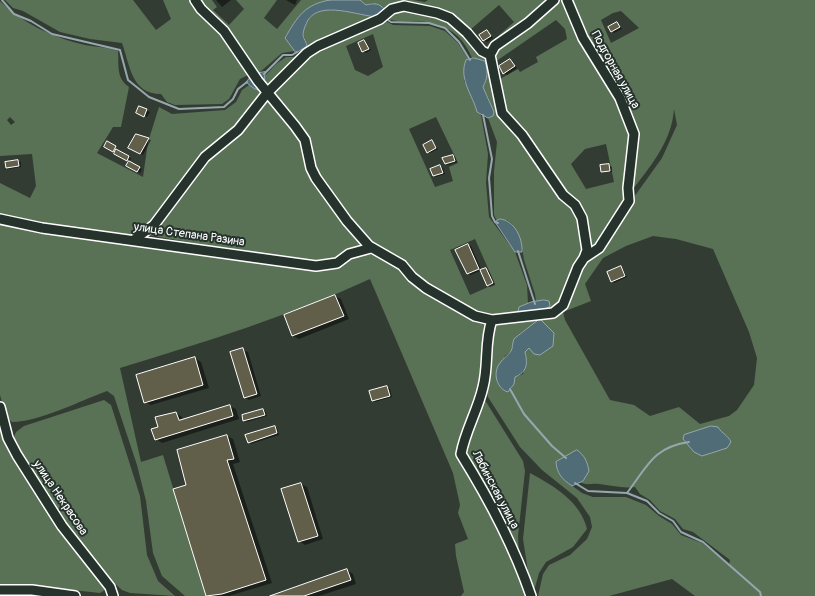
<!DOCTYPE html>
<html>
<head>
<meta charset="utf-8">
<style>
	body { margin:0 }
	canvas { display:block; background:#323c33 }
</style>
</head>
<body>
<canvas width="815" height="596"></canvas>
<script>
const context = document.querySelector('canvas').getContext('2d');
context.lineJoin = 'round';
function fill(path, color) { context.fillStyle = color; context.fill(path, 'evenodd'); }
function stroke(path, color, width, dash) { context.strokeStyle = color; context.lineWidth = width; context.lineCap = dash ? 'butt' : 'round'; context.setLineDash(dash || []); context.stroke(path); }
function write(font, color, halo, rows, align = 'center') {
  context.font = font + ' Pangolin,sans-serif'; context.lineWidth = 4; context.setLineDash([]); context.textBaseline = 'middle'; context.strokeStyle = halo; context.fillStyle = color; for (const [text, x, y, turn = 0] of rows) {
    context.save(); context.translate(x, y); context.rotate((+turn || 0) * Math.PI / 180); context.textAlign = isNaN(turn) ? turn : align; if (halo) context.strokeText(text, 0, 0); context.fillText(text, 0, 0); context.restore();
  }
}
fill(new Path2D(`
	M5,0H133L156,30L171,19L163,0H193L224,32L250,74L240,79L229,99L222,104L175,105L167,102L161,94C131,94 130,65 122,43L90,39L60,32L23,11L13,8Z
	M197,0H212L217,7L213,10L229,25L244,9L236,0H277L264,18L277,29L301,0H340H330L287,34L285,38L295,51L282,53L260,72L256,73Z
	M360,0H413L425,2L428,0H552L489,53L500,114L573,206L580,219L585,250L562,301L551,310H545L544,300L536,301L535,294L524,260L522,248L512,224L507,220L497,221L494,215V171L497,142L488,118L493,116L489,99L483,87L486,81L485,61L472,58C462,33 443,22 416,21C409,21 399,22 391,20C384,17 378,9 373,3L366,5ZM499,5L514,22L486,47L470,30Z
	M557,0H566L618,99L632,132L628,200L598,247L587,255L584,227L562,193L503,112L492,60L495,51ZM556,20L565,29L567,39L536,57L538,62L520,72L518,69L500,79L495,62ZM606,144L614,182L586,189L571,164L585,149Z
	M569,0H815V596H695L672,579L609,596H538L543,574L549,565L570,555L587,539L592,527L590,517L577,498L542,470L520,447L488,397L486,387L493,325L500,321L536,319L538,321C529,329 511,335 512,350L504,357L511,390L515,377L523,374L526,358L525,352L548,328L540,319L563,312L583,262L603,247L634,197L662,158L677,125L674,109C672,142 649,168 630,193L636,137L585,39ZM621,11L639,28L611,43L601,20L613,13ZM653,236L676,239L713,249L749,332L757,358L754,385L737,410L729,416L700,424L679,407L650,416L634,405L610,400L565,320L563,312L591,301L585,284L603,258L626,246ZM721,433L728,437L694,452L683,439L684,435ZM563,479L583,481L580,482C587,486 591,483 599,484C611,485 622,489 635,487L640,494L650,500L660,511L675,519L683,529L693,532L730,560L729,565L702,543L681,535L672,524L659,516L646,505L626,497H593L582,493Z
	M0,1C22,23 54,38 85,45C96,47 107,47 118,51C119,66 116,78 129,87L121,127H113L97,153L143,177L148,142L159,107L172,114L225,110L236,102L242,90L249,85L260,91L258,99L235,131L202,157L151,224L130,236L44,225L0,216V183L30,198L36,186L32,154L0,156Z
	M322,9H337L378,17L393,25L430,26L445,31L458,43L468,59L464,65V81L471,92L477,112L481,115L488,154L486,183L489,217L515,252L527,285L528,304L519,307L518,311L523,312L491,317L474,313L415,277L397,256L376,247L350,220L318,176L312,163L309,142L265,86V76L276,64L286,57H294L307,46C307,43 305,41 304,37C300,26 313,12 322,9ZM373,34L383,67L368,76L355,70L346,46ZM436,117L458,163L449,167L453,181L435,187L409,129ZM475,239L495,284L470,295L450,250Z
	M266,97L303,140L309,168L365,244L354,247L333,260L317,261L241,251L147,235L205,161Z
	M0,223L317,267C340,260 360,249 384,257L476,321L489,323L477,397L464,425L460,442L528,596H461L464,592L456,556L455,544L468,539L458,513L460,505L453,473L370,279C289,316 205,342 120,368L141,462L163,455L206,596H185L162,576L153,553L146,501L137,465L114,396L107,391C80,401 39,422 12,422L6,416L0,395Z
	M483,397L523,461L525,471L518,536L519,556L464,451Z
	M104,400L111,405L140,496L147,555L158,581L175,596L130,593L122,590L110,579L71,531L17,449L13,439L16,432L24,426Z
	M0,418L4,434L14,458L106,587L105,590L100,593L45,587H0Z
	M530,473C554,486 581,502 587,529L573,547L546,562L539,573L534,591L529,578L523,539Z`), '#597155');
const water = new Path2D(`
	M330,0H360L366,5C374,3 379,3 384,9V12L378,17C358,16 321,0 308,20C306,24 303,30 303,35C303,38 307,43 307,46L296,53L285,38C297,17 305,4 330,0Z
	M474,58L485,61C488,72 488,77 483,87L494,112L493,116L488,118L477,112C473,95 458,79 466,60Z
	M265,72L264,89C256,92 252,87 246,82L253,74Z
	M500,219C514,220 523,238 522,252H515L495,222Z
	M544,300L549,301L550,306C543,312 528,314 518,311L519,307L531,302Z
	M540,319L554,333L553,346L540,355L534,354L529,348L525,352C528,364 527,372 515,377L514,384L508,392C497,389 492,373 500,363C503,358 508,356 511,351C513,348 512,343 514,339Z
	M711,426L718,427C722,434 728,435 731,442L727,448L702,456L694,452L683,439L684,435Z
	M577,450C585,456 587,461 589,471L583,481L572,486C562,479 557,474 556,462Z`);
fill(water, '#506c76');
stroke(water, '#96a7ad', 1);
fill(new Path2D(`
	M216,0H231L222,7Z
	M286,0H297L295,5Z
	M617,23L622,29L614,33L612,31Z
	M487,31L493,38L487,42L481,35Z
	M364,41L371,50L366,53L363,51Z
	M510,60L517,68L507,75L504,73Z
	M140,107L150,112L147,117L140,114Z
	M10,117L15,122L11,125L7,120Z
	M148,139L151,140L143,155L130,147Z
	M432,141L438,149L430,153L427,152Z
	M108,143L131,158L130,161L105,147Z
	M453,156L455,157L457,162L448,165L445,164Z
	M18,161L21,162V167L10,169L7,167Z
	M129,163L142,169L140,173L127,166Z
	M609,165L612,167V172H602Z
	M440,166L443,168L445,174L436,177L434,175Z
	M468,245L471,246L482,271L486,269L489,271L495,285L490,287L488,285L482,270L471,275L468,274L456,250Z
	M621,267L623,269L627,277L614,283L612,281Z
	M335,296L341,299L349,319L299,339L293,336Z
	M243,350L248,352L261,396L249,400L244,397Z
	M195,358L201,362L209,388L151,405L145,402Z
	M387,387L390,389L392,397L375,402L372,400Z
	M230,406L236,409L239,419L162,443L156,439L160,428L176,413L182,417L183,420Z
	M263,410L266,412L267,416L247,422L244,421Z
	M275,427L277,428L279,435L251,444L249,442Z
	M227,436L233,439L240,462L233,464L272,583L229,596H207L174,490L187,486Z
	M301,484L307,487L323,539L305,545L299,541Z
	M347,570L353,574L356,584L319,596H275L274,594Z`), '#0007');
stroke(new Path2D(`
	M2,0L14,14L31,21L52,34L120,50L128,80L149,97L179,109L224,107L233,99L238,89L247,82
	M385,18L391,22L429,23L445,28L459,42L470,60
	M264,74L283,55H292L297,52
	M483,115L492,159L489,178L492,216L495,222L498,223
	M518,251L535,304
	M510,389L524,414L552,446L566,458
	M575,483L588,491L627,493L647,501L659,513L673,521L681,532L703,542L760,592L761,596
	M627,493C647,467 653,447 689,442`), '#96a7ad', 2);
const building = new Path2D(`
	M617,22L620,27L611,32L608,27Z
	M487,30L491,36L483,41L479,35Z
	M364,40L369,49L362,52L358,43Z
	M510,59L515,66L503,74L499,66Z
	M139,106L147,109L144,117L136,113Z
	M136,134L149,138L140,154L128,148Z
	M432,140L436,148L427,153L423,145Z
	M107,141L116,146L113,152L104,147Z
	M116,149L129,156L127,161L114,154Z
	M453,155L455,161L445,164L442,158Z
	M18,160L19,166L6,168L5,162Z
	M129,161L140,167L137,172L126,166Z
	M609,164L610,171L601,172L600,165Z
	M440,165L443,173L433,176L430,169Z
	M468,244L479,269L467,274L455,250Z
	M621,266L625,276L611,282L607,272Z
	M486,268L493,283L487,286L480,270Z
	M335,295L344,316L292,336L284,315Z
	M243,348L257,394L244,398L230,352Z
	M195,357L203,385L144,403L136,375Z
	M387,386L390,396L372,401L369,391Z
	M230,405L233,416L155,440L151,429L158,427L155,417L176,412L179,420Z
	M263,409L265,415L243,421L242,415Z
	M275,426L277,433L248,443L245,435Z
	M227,435L234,459L227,460L266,580L222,594L206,596L173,489L186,485L177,450Z
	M301,483L318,536L298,542L281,489Z
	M347,569L351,580L304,596H270Z`);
fill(building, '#615e4a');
stroke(building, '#fff', 1);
const minor = new Path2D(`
	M195,0L201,9L224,31L258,81L295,126L305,140L311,168L316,178L347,221L369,246L402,265L412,277L426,288L475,316L492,320C484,342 489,365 483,387C478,410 465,431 461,454C489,499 514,546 531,596
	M554,0L528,23L495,46L490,55L502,113L522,135L563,195L575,205L582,218L587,250L584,258
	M0,219L42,228L316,266L337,263L349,254L371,248
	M135,239L154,225L205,157L238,130L267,93L307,53L318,46L380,19L392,9L404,6L437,13L450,18L467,33L482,51L490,55
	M492,320L553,313L563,305L578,267L584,258L599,248L629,201L628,188L634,134L620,98L583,38L567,0
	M0,407L8,438L17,455L62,526L110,587L113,596
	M0,590H32L75,596`);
stroke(minor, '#fff', 12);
stroke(minor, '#26332d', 9);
write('12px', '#fff', '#26332d', [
	["Подгорная улица",615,70,61],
	["улица Степана Разина",189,235,8],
	["Лабинская улица",495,490,62],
	["улица Некрасова",60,498,56]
]);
</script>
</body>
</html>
